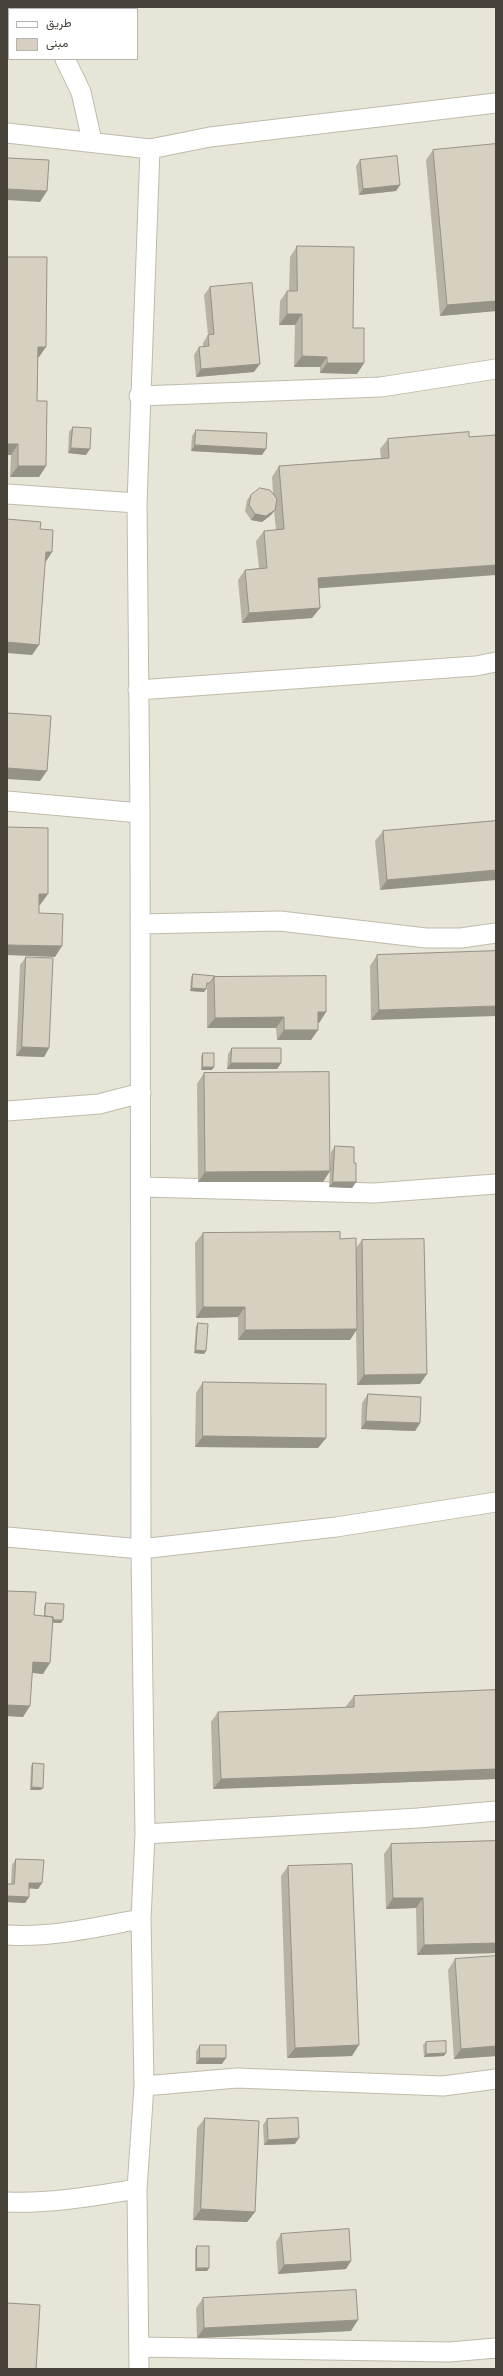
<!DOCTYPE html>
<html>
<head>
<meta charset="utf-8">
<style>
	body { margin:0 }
	#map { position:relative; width:503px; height:2376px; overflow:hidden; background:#f4f2e9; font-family:"Public Sans",Vazirmatn,sans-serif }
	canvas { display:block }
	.frame { position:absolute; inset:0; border:8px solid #474338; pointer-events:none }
	.legend { position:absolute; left:8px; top:8px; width:130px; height:52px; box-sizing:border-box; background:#fff; border:1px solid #b5b4af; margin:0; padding:5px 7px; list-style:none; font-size:12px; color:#474338 }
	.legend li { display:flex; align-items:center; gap:8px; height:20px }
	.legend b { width:20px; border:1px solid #b5b4af }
</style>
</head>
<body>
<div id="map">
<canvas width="503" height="2376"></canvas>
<div class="frame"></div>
<ul class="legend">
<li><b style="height:5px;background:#fff"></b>طريق</li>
<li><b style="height:11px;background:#d5d0bf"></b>مبنى</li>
</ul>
</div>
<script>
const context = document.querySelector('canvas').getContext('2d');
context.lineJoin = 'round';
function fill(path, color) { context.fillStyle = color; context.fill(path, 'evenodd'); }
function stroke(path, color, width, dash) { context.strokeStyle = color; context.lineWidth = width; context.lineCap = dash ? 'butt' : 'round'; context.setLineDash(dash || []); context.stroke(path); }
fill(new Path2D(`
	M7,7H496V2369H7ZM9,9H137V59H9Z`), '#e7e5d7');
const minor = new Path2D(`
	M38,7L40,9
	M65,59L81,92L92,141
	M7,133L150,149L210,137L496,103
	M139,396L381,387L496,369
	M7,494L137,503
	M138,690L476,666L496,662
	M7,801L140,813
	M140,924L280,921L426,938H461L496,933
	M7,1111L99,1104L141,1093
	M141,1187L374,1193L496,1184
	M7,1537L141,1549L336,1527L496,1502
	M145,1834L418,1818L496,1811
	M7,1935C52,1938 97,1927 141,1919
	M144,2086L237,2078L443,2086L496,2079
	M7,2202C51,2204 94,2196 137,2189
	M139,2347L449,2352L496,2348
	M139,2369L137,2189L144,2086L141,1919L145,1834L141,1549L140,813L137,503L150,149`);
stroke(minor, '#bfbbac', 21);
stroke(minor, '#fff', 19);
fill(new Path2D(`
	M433,150L496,311L440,316L426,160Z
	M360,160L400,185L396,191L359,195L356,166Z
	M297,246L353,328L364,363L357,374L320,373V367H294L295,325H279L280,301L287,291H289L290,257Z
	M7,257L39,357H38L37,401L46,466L39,477H10L11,455H7Z
	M210,287L254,372L196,377L194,355L199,347H203V343L208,335L204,295Z
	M73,427L86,455L68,453L69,432Z
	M196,430L262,455L191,451L192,436Z
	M469,432L318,588L320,608L312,618L242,623L238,580L245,570L259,568L256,541L264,531L276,530L274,511L271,515L262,522L251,520L245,511L247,500L251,495L273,494L272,477L279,466L381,458L380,449L388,439Z
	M496,821L380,890L375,841L383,831Z
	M496,951L371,1020L370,966L377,955Z
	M26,957L49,1048L44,1057L16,1056L20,965Z
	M193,974L215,977L326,1012L319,1023H318V1030L311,1040H277L276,1028H207V987L208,986H207L206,989L204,992L190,991L191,977Z
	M232,1048L281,1063L277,1069H227L228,1054Z
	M203,1053L212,1070H201V1056Z
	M204,1073L323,1182H198L197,1084Z
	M335,1146L356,1182L352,1188L329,1187L331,1152Z
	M203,1233L340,1239L356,1248L362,1240L420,1384L357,1385L356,1331L350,1340H238V1317L196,1318L195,1243Z
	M198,1323L206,1351L204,1354L194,1353L196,1326Z
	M203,1382L326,1438L318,1448L195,1447L196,1393Z
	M368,1394L420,1423L415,1431L361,1429L362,1403Z
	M7,1591L34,1615L44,1616V1606L46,1603L63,1620L61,1623H53L43,1674L32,1673L23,1717L7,1716Z
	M496,1690V1779L213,1789L211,1722L218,1712L346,1707V1706L354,1696Z
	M33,1763L41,1790H30L31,1766Z
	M496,1841V1953L417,1955L416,1908L386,1909L384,1854L391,1844Z
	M16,1859L42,1883L38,1889L29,1888V1897L25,1903L7,1902V1884H11L12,1865Z
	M288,1866L352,2056L287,2058L281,1876Z
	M455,1959L496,2056L454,2059L448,1970Z
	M426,2042L444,2056L424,2057L423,2045Z
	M200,2045L222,2064H196V2051Z
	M205,2118L255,2212L247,2222L193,2220L197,2128Z
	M267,2119L295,2144L264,2145L263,2125Z
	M281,2234L346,2269L278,2274L276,2242Z
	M197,2246L207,2271H195V2249Z
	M203,2298L351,2331L197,2338L196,2308Z`), '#b7b3a4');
fill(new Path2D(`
	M400,185L396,191L359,195L363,189Z
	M7,189L47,191L40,202L7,200Z
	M496,301V311L440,316L447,305Z
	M287,314H302L295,325H279Z
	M38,347H46L39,357H31Z
	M302,356L327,357L320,367H294Z
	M327,363H364L357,374L320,373Z
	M260,364L254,372L196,377L201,369Z
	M7,444H18L11,455H7Z
	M195,445L266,449L262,455L191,451Z
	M71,448L90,449L86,455L68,453Z
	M18,466H46L39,477H10Z
	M275,510L271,515L262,522L251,520L255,514Z
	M46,552H52L45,563Z
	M496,565V575L310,589L318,578Z
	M320,608L312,618L242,623L249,613Z
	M7,642L39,645L32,655L7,653Z
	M7,768L47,771L40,781L7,779Z
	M496,870V880L380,890L387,880Z
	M39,894H48L40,905H32Z
	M7,945L62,946L55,957L7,955Z
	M192,988L206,989L204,992L190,991Z
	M496,1006V1016L371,1020L379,1010Z
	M318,1012H326L319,1023H310Z
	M284,1017L276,1028H207L215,1018Z
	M284,1030H318L311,1040H277Z
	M22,1047L49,1048L44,1057L16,1056Z
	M231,1063H281L277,1069H227Z
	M203,1067H214L212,1070H201Z
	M330,1171L323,1182H198L205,1172Z
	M333,1182H356L352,1188L329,1187Z
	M203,1307H245L238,1317L196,1318Z
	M357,1329L350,1340H238L245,1330Z
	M196,1350L206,1351L204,1354L194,1353Z
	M427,1374L420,1384L357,1385L364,1375Z
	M366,1421L420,1423L415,1431L361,1429Z
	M203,1436L326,1438L318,1448L195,1447Z
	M45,1619L63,1620L61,1623L43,1622Z
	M33,1662L50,1663L43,1674L26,1672Z
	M7,1705L30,1706L23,1717L7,1716Z
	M496,1769V1779L213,1789L221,1779Z
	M32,1787L43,1788L41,1790H30Z
	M29,1883H42L38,1889L25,1888Z
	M7,1896L29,1897L25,1903L7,1902Z
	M393,1898H423L416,1908L386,1909Z
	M496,1943V1953L417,1955L424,1945Z
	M359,2045L352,2056L287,2058L295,2048Z
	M496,2046V2056L454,2059L461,2049Z
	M446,2053L444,2056L424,2057L426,2054Z
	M200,2058H226L222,2064H196Z
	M299,2138L295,2144L264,2145L268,2140Z
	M201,2209L255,2212L247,2222L193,2220Z
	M351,2261L346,2269L278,2274L284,2265Z
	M197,2268H209L207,2271H195Z
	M358,2320L351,2331L197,2338L204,2328Z`), '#959286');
const building = new Path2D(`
	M496,144V301L447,305L433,150Z
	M397,156L400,185L363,189L360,160Z
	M7,158L49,160L47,191L7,189Z
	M297,246L354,247L353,328H364V363H327V357L302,356V314H287V291H297Z
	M7,257H47L46,347H38L37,401H47L46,466H18V444H7Z
	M252,283L260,364L201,369L199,347L209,346L208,335L214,334L210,287Z
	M73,427L91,428L90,449L71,448Z
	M196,430L267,433L266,449L195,445Z
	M469,432V437L496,435V565L318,578L320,608L249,613L245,570L267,568L264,531L284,529L279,466L389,458L388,439Z
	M260,488L270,490L277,499L275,510L266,516L255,514L249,505L251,495Z
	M7,519L41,522L40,529L53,530L52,552H46L39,645L7,642Z
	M7,713L51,716L47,771L7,768Z
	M496,821V870L387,880L383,831Z
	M7,827L48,828V894H39V913L63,914L62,946L7,945Z
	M496,951V1006L379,1010L377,955Z
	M26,957L53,958L49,1048L22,1047Z
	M193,974L215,976V977H214L210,983H207L206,989L192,988Z
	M326,976V1012H318V1030H284V1017L215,1018L214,977Z
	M232,1048H281V1063H231Z
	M203,1053H214V1067H203Z
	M329,1072L330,1171L205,1172L204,1073Z
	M335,1146L354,1147V1163H356V1182H333Z
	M340,1232V1239L356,1238L357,1329L245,1330V1307H203V1233Z
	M424,1239L427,1374L364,1375L362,1240Z
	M198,1323L208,1324L206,1351L196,1350Z
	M203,1382L326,1384V1438L203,1436Z
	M368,1394L421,1397L420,1423L366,1421Z
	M7,1591L36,1592L34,1615L53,1617L50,1663L33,1662L30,1706L7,1705Z
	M46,1603L64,1604L63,1620H53V1617L45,1616Z
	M496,1690V1769L221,1779L218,1712L354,1707V1696Z
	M33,1763L44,1764L43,1788L32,1787Z
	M496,1841V1943L424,1945L423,1898H393L391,1844Z
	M16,1859L44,1860L42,1883H29V1897L7,1896V1884H14Z
	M352,1864L359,2045L295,2048L288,1866Z
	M496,1956V2046L461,2049L455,1959Z
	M446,2041V2053L426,2054V2042Z
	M200,2045H226V2058H200Z
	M205,2118L259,2121L255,2212L201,2209Z
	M298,2118L299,2138L268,2140L267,2119Z
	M349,2229L351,2261L284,2265L281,2234Z
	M197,2246H209V2268H197Z
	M356,2290L358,2320L204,2328L203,2298Z
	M7,2303L40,2305L36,2369H7Z`);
fill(building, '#d5d0bf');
stroke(building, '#959286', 1);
</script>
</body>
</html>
